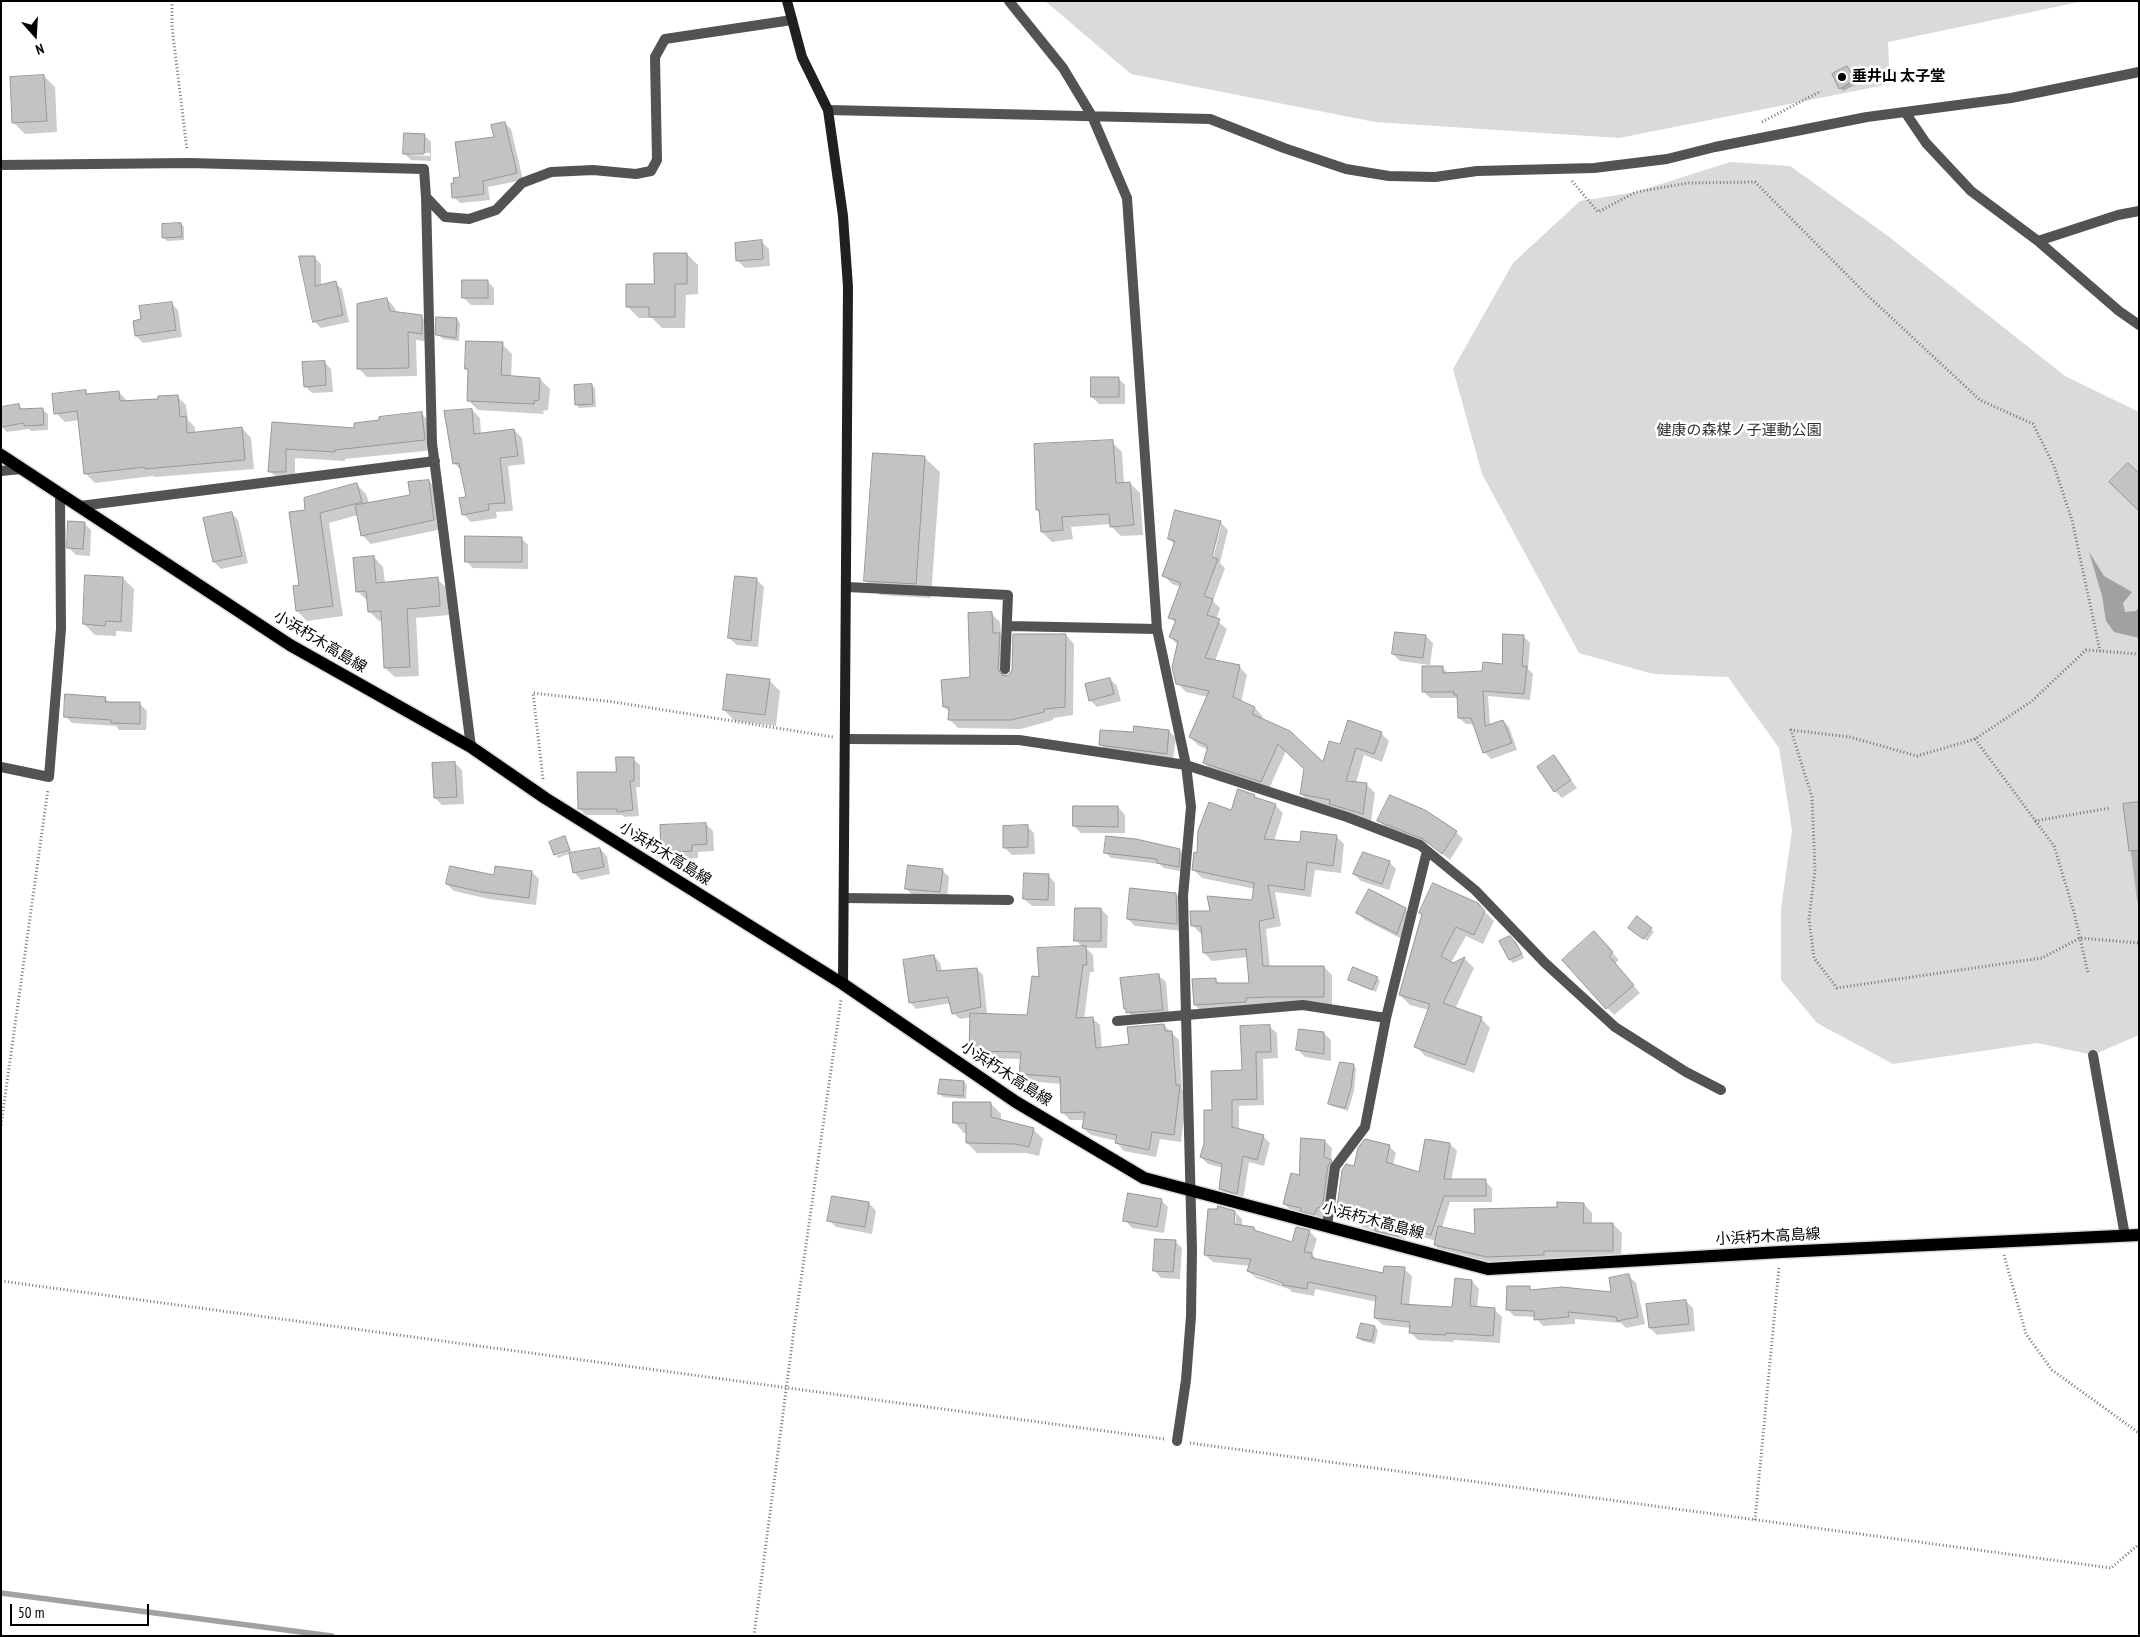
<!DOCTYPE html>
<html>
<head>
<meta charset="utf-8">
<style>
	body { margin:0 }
	#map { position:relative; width:2140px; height:1637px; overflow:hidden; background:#fff; font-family:"PT Sans Narrow",sans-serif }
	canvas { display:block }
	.frame { position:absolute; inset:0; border:2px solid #000; pointer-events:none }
	.north { position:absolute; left:10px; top:10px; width:50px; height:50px; -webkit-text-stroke:4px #fff; paint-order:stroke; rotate:161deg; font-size:14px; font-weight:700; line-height:20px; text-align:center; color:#000 }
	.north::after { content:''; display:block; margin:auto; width:18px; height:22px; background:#000; clip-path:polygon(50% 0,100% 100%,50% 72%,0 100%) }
	.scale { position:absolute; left:10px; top:1604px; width:139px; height:22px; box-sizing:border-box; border:2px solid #000; border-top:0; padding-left:6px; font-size:15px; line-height:18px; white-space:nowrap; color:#000; -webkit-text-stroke:4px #fff; paint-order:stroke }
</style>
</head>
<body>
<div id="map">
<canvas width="2140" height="1637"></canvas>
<div class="frame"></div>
<div class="north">N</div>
<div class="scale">50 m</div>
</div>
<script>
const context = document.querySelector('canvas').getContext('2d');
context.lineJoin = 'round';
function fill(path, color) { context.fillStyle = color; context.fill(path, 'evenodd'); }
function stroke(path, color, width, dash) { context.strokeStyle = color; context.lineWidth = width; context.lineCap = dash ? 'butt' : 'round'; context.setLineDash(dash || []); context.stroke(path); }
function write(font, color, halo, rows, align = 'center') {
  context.font = font + ' "PT Sans Narrow","Noto Sans JP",sans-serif'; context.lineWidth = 5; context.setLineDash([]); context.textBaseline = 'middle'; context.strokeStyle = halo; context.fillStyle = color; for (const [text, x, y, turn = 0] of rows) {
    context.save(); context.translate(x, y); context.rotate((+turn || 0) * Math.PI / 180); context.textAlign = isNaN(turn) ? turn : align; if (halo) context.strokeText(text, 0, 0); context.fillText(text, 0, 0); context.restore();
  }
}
fill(new Path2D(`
	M1045,1H2084L1888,42L1890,84L1619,138L1375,122L1131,74Z
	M1730,162L1790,166L1888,236L2065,376L2139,412V1035L2093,1055L2037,1043L1893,1064L1817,1023L1781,980V909L1792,830L1779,748L1728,677L1653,674L1579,653L1482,474L1453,369L1513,263L1580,201L1636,192Z`), '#dadada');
fill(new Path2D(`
	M2089,552L2104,576L2132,592L2123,603L2125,612L2136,611L2139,607V638L2114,632L2106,621L2102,596Z`), '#a1a1a1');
fill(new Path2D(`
	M1847,68L1857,84L1843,91L1840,88Z
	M44,76L55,87L57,132L25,134L14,123Z
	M505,123L511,129L523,180L488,187L490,200L460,203L454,197L462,178L495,138Z
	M424,135L431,142V161L411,160L404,153ZM410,153H430V156L410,155Z
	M181,224L184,227V240L167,241L164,238L163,225Z
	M762,242L769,249L770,266L745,268L738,261Z
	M687,254L698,265V294L686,295L685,328H662L652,318H639L628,307L655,285Z
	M314,257L321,264V286L335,283L342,289L349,322L321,328L314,321Z
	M487,281L494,288V305H471L464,298Z
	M387,299L395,308L396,313L421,316L430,325V342L416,340L417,376L367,377L358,368Z
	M171,303L178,310L182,337L143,343L136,336L143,320Z
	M457,319L460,323L459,341L443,339L437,334Z
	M502,344L512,354L511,377L540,379L550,389L548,410L543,411L544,414L478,410L468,400L469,372L466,369Z
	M324,362L331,369L333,392L312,393L305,386Z
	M1118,378L1125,385V404H1099L1092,397Z
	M591,385L595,388L596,407L579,408L576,404Z
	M85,391L89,395L119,392L128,402L160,400L177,396L186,405L188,420L195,427V434L242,428L251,438L254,469L155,477L153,476L95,483L85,473L79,420L65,422L56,413Z
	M19,405L23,410L42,409L48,414V430L31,431L29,429L7,432L1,426Z
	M472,410L480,418L481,434L514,430L522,438L525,464L508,466L513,511L496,512L497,518L471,522L463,514L468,498L462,471L455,464Z
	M421,413L431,423L434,450L345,459V461L295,458V481H280L270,471L273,424L356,429L380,421Z
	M1112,442L1122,452L1124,483H1130L1140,493L1143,535L1121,536L1111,526V524L1071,527L1073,539L1052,542L1042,532L1040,513L1037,510Z
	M925,458L940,472L931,598L880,595L865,580Z
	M429,481L438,491L442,529L371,544L362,535L358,515L329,523L343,616L307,621L297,611L306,511L356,484L366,494L369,503L411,496Z
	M231,513L238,520L248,563L221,569L214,562L204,519Z
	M1220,522L1228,530L1220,563L1225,568L1213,601L1220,608L1216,620L1227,629L1215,661L1239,666L1247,675L1241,703L1255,708L1263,717L1262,720L1323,764L1340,745L1381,733L1389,741L1382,762L1364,755L1356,783L1367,785L1375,793L1371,822L1339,812L1334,807L1309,802L1301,794L1306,769L1286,751L1269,789L1212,771L1204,763L1208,750L1198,745L1190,737L1208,697L1186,692L1177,683L1178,645L1170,637L1176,623L1170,618L1181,587L1172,584L1164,576L1175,545L1169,539ZM1218,526H1221L1212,563H1209Z
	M84,523L91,530L90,556L76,555L69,548Z
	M521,538L528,545V569L473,568L466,561Z
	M374,557L383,567L385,583L437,579L447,588L449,615L416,618L419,676L395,677L385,668L383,620L379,621L369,611L368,601L357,591Z
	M123,578L134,589L132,632L116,631V636L95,635L84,624Z
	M757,580L764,587L758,647L737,645L729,638Z
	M991,613L1000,622L1001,636L1008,644L1007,677L1066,635L1074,644L1073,715L1053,718V720L1021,729L958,728L949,719L950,712L944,707L972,678Z
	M1426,636L1433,643L1430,665L1400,661L1393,654Z
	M1523,636L1530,643L1528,669L1533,674L1530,700L1488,696L1490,725L1503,721L1509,727L1517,750L1491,759L1484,752L1475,724H1466L1459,718L1458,698H1430L1423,691L1442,667L1449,674L1484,672L1503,665Z
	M1110,679L1117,686L1121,701L1097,707L1090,700Z
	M769,680L780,691L776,726L735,721L724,710Z
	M105,698L110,703L140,704L147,711L146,730H119L116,726L72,723L65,716Z
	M1169,731L1176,738L1173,760L1107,752L1100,744L1134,733Z
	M1554,757L1577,788L1562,798L1555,791Z
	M633,759L640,765V787H636L639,816L625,817L622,815H586L579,808Z
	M455,763L462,770L464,804L442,805L435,798Z
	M1254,796L1259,800L1275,805L1283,813L1274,841L1301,843L1336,836L1344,844L1341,873L1315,870L1311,897L1275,892L1281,926L1266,929L1270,967H1324L1332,975V1005L1203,1013L1195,1005L1215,979L1220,984L1250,985L1248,957L1212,961L1204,953L1202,933H1200L1192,925L1211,913L1253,901L1255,889L1202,878L1194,870L1198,854L1232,811Z
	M2139,803V902L2137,900L2125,805Z
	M1118,807L1125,815V833H1081L1074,826Z
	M1424,812L1456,832L1463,839L1450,860L1431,845L1386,828L1379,821Z
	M706,824L713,831L714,851L698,852V858L670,860L663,853Z
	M1027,826L1034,833L1035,854L1012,855L1005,848Z
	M600,849L607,856L610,874L581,880L574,872L571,853L558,858L556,856L571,850L573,854Z
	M1180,850L1185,856L1184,872L1164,868L1159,864L1111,858L1106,853Z
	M1389,862L1396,869L1389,890L1361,881L1354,874Z
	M496,867L532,872L539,879L536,905L489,899L454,891L447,884L495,877Z
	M942,870L949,877L947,899L914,896L906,889Z
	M1048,875L1055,883V906H1032L1024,899Z
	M1176,894L1183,901V931L1135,926L1128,919Z
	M1477,904L1494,921L1483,944L1466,936L1451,963L1453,964L1465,959L1474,968L1455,1009L1481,1018L1490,1028L1474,1073L1425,1056L1416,1046L1429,1010L1410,1005L1400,995L1423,915Z
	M1101,909L1108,916L1107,948H1086L1093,955L1094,972H1090L1084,1019L1092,1018L1100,1025L1102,1048L1130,1045L1164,1025L1179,1040L1182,1089L1187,1094L1181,1142L1160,1139L1156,1157L1124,1151L1117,1143V1141L1091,1135L1083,1128L1085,1120H1070L1063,1113L1062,1084L1028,1081L1020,1073L1022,1059L978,1058L970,1051L971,1017L960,1019L953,1013L951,1003L916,1009L910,1002L934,956L940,963L942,972L977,969L983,975L987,1013L982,1014L1028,1017L1040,978L1082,947L1076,940Z
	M1405,909L1412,916L1404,940L1365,920L1358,913Z
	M1651,929L1654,932L1647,941L1633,931Z
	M1510,938L1519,948L1524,958L1513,963L1510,960Z
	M1601,940L1619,960L1615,964L1640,993L1614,1015L1564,960Z
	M1158,975L1166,982L1169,1017L1135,1020L1125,1008Z
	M1377,978L1380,981L1376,992L1350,980Z
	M1270,1027L1277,1033L1278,1058L1263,1059L1264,1105L1239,1106V1130L1263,1136L1270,1143L1264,1166L1249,1162L1243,1200L1228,1196L1221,1189L1223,1168L1208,1164L1201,1157L1214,1112L1243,1071Z
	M1324,1033L1331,1040V1061L1305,1057L1298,1050Z
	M1353,1065L1356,1068L1354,1091L1348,1111L1332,1106L1329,1103Z
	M964,1082L967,1085L966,1099L943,1097L940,1094Z
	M991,1104L1001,1114V1120L1033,1129L1043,1139L1039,1156L1026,1153H977L967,1143V1133H964L954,1122Z
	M1426,1140L1450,1144L1457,1151L1451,1181H1485L1492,1188V1202H1450L1442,1228L1476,1236L1558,1209L1584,1204L1592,1213V1224H1613L1622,1233L1621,1260L1497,1265L1444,1254L1435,1245L1436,1241L1407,1232L1404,1243L1383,1237L1379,1233L1344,1220L1337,1213L1355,1168L1389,1146L1396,1153L1393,1165L1420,1173Z
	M1325,1141L1332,1148L1331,1160L1338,1168L1324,1218H1322L1321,1221L1292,1211L1284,1204Z
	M833,1197L869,1203L876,1211L872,1234L836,1227L829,1220Z
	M1161,1200L1168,1207L1164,1233L1132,1228L1125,1220Z
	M1235,1212L1242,1219V1226L1254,1228L1259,1233L1293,1243L1309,1231L1317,1239L1312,1255L1318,1260L1385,1274L1404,1269L1412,1276L1409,1306L1454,1308L1472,1281L1479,1289L1477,1308L1494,1309L1502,1317L1500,1343L1454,1340L1453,1342L1418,1340L1411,1333V1328L1383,1325L1375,1318L1377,1302L1315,1289L1314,1296L1292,1292L1289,1289L1256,1278L1248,1271L1250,1266L1213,1262L1205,1255ZM1234,1215H1236L1235,1230H1232ZM1255,1272L1290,1283L1289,1286L1255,1275Z
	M1175,1241L1182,1248L1180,1279L1161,1278L1154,1270Z
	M1628,1275L1636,1283L1645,1324L1626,1328L1621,1323L1575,1319V1324L1543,1326L1535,1317L1514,1316L1507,1309L1529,1288L1532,1291L1612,1293Z
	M1686,1301L1693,1308L1695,1331L1657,1335L1650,1328Z
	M1362,1324L1375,1327L1378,1330L1375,1344L1362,1341L1359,1338Z`), '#0003');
stroke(new Path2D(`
	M1,1593L332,1636`), '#a1a1a1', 5.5);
const building = new Path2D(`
	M1847,66L1855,80L1839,89L1832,74Z
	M44,75L47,121L12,123L10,77Z
	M505,122L517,173L483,181L484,194L452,198L451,183H454L453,178L460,177L455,142L494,137L491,125Z
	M404,133L425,134L424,154H403Z
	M181,223L182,237L162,238V224Z
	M762,240L763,259L736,261L735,243Z
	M654,253H687V284H675V317H649V307H626V284H654Z
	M299,256H315V286L336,281L343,315L313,322Z
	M462,280H488V298H462Z
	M387,298L390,311L422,315V334L408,332L409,368L357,369V304Z
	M172,302L176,330L135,336L133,321L141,319L139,306Z
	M436,317L457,318L456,338L436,335Z
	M466,341L503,342L501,375L540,378L539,400L534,401V404L467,401L468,369H465Z
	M325,361L326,385L304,387L302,362Z
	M1091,377H1119V397H1091Z
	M592,384L593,404L575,405L574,385Z
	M86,390V394L119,391L120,401L158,399V396L178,395L180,417L186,416L187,433L242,427L245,460L145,469V467L84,474L77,411L54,414L52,394Z
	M19,404L20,409L43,408L44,425L24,426V423L1,427V407Z
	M472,409L474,434L514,429L518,456L500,458L505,503L488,504L489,510L462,515L459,498L466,497L459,463L453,464L444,411Z
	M422,412L425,440L335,450V452L286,449V472H268L272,422L354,428V423L379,420V417Z
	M1113,440L1116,483L1130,482L1134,525L1110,527L1109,514L1062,517L1063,530L1041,532L1039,510H1036L1034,444Z
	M873,453L925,456L916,584L864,581Z
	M2128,463L2139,473V511L2109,482Z
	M429,480L434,520L361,536L355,505L410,495L408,482Z
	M357,483L362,502L320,513L333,606L296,611L293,586L299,585L289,512L305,510L304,498Z
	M1175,510L1221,521L1212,557L1218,559L1204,596L1213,599L1207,615L1220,619L1205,658L1240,665L1233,697L1255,707L1252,714L1290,731L1323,762L1329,741L1340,744L1348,720L1382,732L1374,754L1356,748L1346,781L1367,783L1363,814L1329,804L1330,800L1300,794L1304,769L1278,744L1261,782L1203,763L1208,746L1189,737L1209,691L1176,684L1172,667L1178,641L1169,637L1176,620L1168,618L1181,583L1162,576L1175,541L1168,539Z
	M232,512L242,556L213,562L203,518Z
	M68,521L85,522L83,549L67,548Z
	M465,536L522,537V562H465Z
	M374,556L376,583L438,577L440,606L407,609L410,667L384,668L381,611L368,612L366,591L356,592L353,558Z
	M85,575L123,577L121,622L106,621L105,626L83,624Z
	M735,576L757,578L751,641L728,638Z
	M992,612L993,633H1000L998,669L1001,674L1004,676L1009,675L1012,670L1013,634H1066L1065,707L1044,709V712L1011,720H948L949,707H943L941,680L970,677L968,613Z
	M1395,632L1426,635L1423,658L1392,654Z
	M1503,634L1524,635L1522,666H1527L1524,694L1483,691L1485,726L1503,720L1512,743L1483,753L1471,718H1458L1457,695H1454V692H1422V666H1443V673L1482,671L1483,662L1502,664Z
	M727,674L770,679L765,715L723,710Z
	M1110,678L1114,694L1089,701L1085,684Z
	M65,694L106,697L105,702H140V724L111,723V720L64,717Z
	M1134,726L1169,730L1167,754L1099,745L1100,730L1133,732Z
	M1554,755L1571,780L1554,792L1537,767Z
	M616,757H634V781H630L633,810L617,812V809H578L577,772H616Z
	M455,762L457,797L434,798L432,763Z
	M1238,789L1255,795L1254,797L1276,804L1264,839L1300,842L1301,831L1337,835L1333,866L1307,862L1304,890L1268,885L1274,918L1259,921L1263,966H1324V997H1269L1246,998V1002L1194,1005L1192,979L1216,978V983H1249L1246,949L1203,953L1201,926H1191L1190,911H1210L1207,896L1252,900L1254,883L1192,870L1194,852L1197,853L1198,831L1209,802L1231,810Z
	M1390,795L1425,810L1457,831L1442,854L1423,839L1377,821Z
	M2139,802V850L2129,851L2123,804Z
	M1073,806H1118V827L1073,826Z
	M706,823L707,844L692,845V851L661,853L660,825Z
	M1028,825V847L1003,848V826Z
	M565,836L570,850L554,855L549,842Z
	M1106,836L1136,839L1180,849L1179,867L1157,863V859L1104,853Z
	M600,848L604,867L573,873L569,853Z
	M1363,852L1390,861L1382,884L1353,874Z
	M908,865L943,869L940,892L905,889Z
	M450,866L494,875L495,866L532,871L529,898L481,892L446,884Z
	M1024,873L1049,874L1048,900L1023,899Z
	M1433,883L1478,903L1485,911L1474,935L1456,927L1441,956L1453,963L1465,957L1443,1003L1482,1017L1465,1065L1414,1047L1430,1004L1399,995L1422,914L1419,913Z
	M1130,888L1176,893L1177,924L1127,919Z
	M1369,889L1406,908L1397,934L1356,913Z
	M1075,908H1101V941H1074Z
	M1637,916L1652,928L1643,939L1628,928Z
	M1594,931L1613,952L1609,956L1634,985L1606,1009L1562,960Z
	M1510,936L1516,943L1522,954L1509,960L1499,941Z
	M1086,946L1087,965H1083L1076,1018L1093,1017L1096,1048L1129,1044L1127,1027L1164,1024L1165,1031H1172L1176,1085H1180L1174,1135L1152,1132L1149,1150L1115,1143L1117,1135L1082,1128L1085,1112L1061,1113L1060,1077L1019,1074L1021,1052L969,1051L970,1013L1027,1015L1032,976L1039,977L1037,948Z
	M934,955L937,971L977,968L981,1007L952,1014L948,997L909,1003L903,960Z
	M1353,967L1378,977L1372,990L1348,980Z
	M1159,974L1163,1010L1126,1013V1009H1124L1120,978Z
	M1270,1025L1271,1052H1256L1257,1099L1232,1100V1127L1264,1135L1257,1160L1243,1156L1237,1194L1219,1189L1222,1164L1200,1157L1204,1144V1110H1212L1211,1071L1242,1070L1240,1026Z
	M1299,1029L1324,1032V1054L1296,1050Z
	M1340,1062L1354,1064L1351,1088L1345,1108L1328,1104Z
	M940,1079L964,1081L963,1096L938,1094Z
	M953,1102H991V1117L1034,1128L1029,1147L1015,1144L966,1143V1123H953Z
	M1301,1138L1325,1140L1324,1157L1332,1160L1328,1166L1322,1209L1318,1207L1314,1215L1300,1211L1301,1208L1283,1204L1291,1173L1299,1175Z
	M1365,1139L1390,1145L1386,1162L1419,1172L1425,1139L1450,1143L1444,1179H1486V1196H1444L1431,1235L1400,1226L1397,1236L1375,1231L1376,1228L1336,1214L1342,1170L1346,1164L1354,1166L1358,1148Z
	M1128,1193L1162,1199L1157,1227L1123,1221Z
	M832,1196L869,1202L865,1227L827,1221Z
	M1557,1202L1584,1203L1583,1223H1613V1251H1544V1255L1487,1257L1434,1245L1438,1226L1475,1234L1474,1209L1557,1207Z
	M1218,1206L1235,1211L1234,1224L1254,1227V1230L1292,1242L1296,1227L1310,1230L1304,1252L1312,1253V1258L1383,1273L1384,1266L1405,1267L1401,1304L1452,1307L1455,1278L1472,1280L1470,1306L1495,1308L1493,1336L1446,1333V1335L1409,1333L1410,1322L1374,1318L1376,1296L1308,1282L1307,1289L1283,1285V1283L1247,1271L1251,1259L1204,1255L1208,1209H1217Z
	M1155,1239L1176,1240L1173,1272L1153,1271Z
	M1629,1274L1638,1317L1617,1321L1616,1317L1568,1312L1569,1317L1534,1320V1311L1506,1310L1507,1286H1530V1290L1562,1287L1611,1292L1609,1278Z
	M1686,1300L1689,1324L1649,1328L1646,1304Z
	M1361,1323L1375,1326L1372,1341L1357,1338Z`);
fill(building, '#c3c3c3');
stroke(building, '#979797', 1);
const primary = new Path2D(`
	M1,455L290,645L471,747L545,798L843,984L1016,1102L1144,1178L1488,1269L1781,1252L2139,1235`);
stroke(primary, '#dbdbdb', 15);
stroke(new Path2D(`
	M172,1V27L187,150
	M1762,122L1821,91
	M1572,181L1598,212L1636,192L1688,183L1755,182L1866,294L1980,400L2033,424L2054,466L2072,520L2100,651
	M2139,654L2086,650L2032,701L1975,739L1917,756L1850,737L1791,730L1812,797L1815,870L1809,919L1814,958L1837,988L2042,958L2080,938L2139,943
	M1975,739L2054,846L2074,912L2088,973
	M543,779L533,693L614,702L833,737
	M2035,821L2110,808
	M1,1125L48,789
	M2004,1255L2026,1334L2052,1370L2139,1433
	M1,1281L1164,1439
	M1190,1443L2111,1568L2139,1544
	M1755,1520L1779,1267
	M754,1636L794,1329L841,1000`), '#757575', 3, [1, 2.5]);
stroke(new Path2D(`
	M2093,1055L2125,1236`), '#535353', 10);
stroke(new Path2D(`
	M1009,1L1063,68L1092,116L1127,198L1157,629L1186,765L1191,807L1183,896L1192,1250L1191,1316L1186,1380L1177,1441
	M828,110L1210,119L1284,148L1346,169L1389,176L1435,177L1477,171L1594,168L1667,159L1715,147L1867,117L2011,98L2139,72
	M1905,112L1926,143L1971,191L2038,241L2119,311L2139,325
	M1,165L188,163L424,169L426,197L432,443L471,747
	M426,197L445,217L469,219L496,210L522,183L551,172L593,170L636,174L651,171L657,160L655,57L665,39L792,20
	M2038,241L2118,215L2139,211
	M1,471L21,469
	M80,506L435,461
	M847,587L1008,595L1005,669
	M1007,626L1157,629
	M846,739L1019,740L1186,765L1347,817L1420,845L1475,890L1545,963L1615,1027L1686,1072L1721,1090
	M1,767L49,777L61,629L60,494
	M844,898L1009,900
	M1117,1021L1303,1005L1386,1018
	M1327,1226L1335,1167L1365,1127L1386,1018L1427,851`), '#535353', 10);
stroke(new Path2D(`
	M787,1L802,57L828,110L843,216L848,287L843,984`), '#202020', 10);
stroke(primary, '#000', 12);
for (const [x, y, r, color] of [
	[1842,77,5,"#000"]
]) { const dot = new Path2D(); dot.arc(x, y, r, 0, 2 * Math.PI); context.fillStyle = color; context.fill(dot); stroke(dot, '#fff', 2); }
write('bold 15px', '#000', '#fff', [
	["垂井山 太子堂",1852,77]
], 'left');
write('15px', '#313131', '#fff', [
	["健康の森楳ノ子運動公園",1739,431]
]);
write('15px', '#000', '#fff', [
	["小浜朽木高島線",320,642,31],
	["小浜朽木高島線",665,854,32],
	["小浜朽木高島線",1006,1074,33],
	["小浜朽木高島線",1373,1221,15],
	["小浜朽木高島線",1768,1237,-3]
]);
</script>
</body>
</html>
